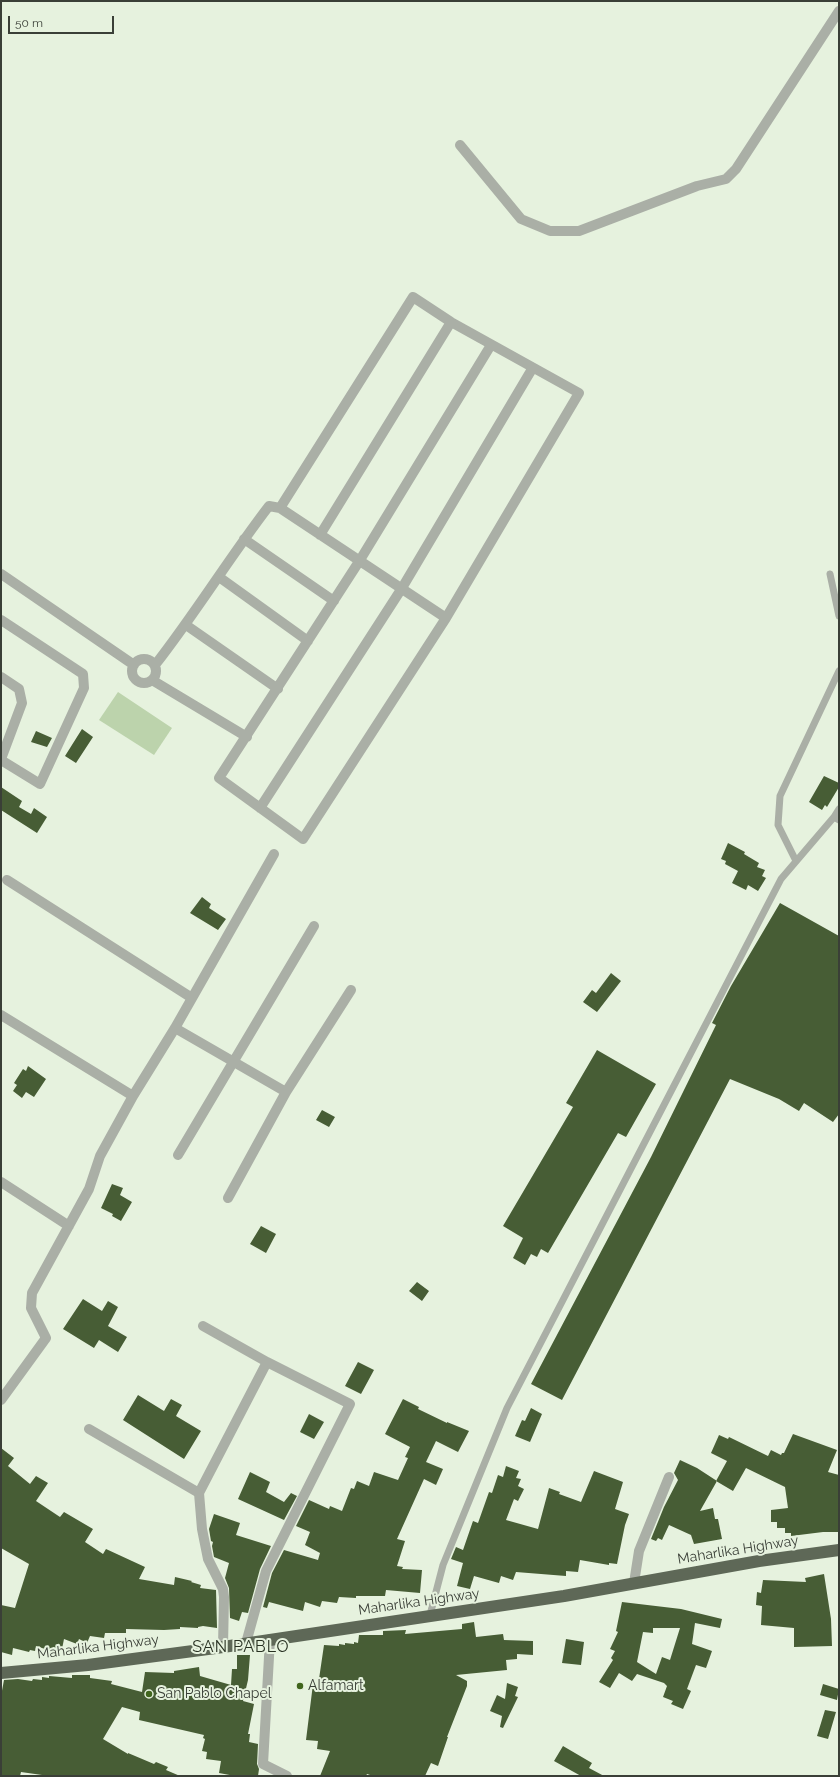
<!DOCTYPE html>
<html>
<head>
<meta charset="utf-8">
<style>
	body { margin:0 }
	#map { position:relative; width:840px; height:1777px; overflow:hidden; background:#e6f2de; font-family:Raleway,sans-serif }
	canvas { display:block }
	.frame { position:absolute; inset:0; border:2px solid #3a3f37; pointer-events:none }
	.scale { position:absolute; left:8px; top:16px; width:106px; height:18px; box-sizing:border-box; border:2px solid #3a3f37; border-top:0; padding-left:5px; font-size:12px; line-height:14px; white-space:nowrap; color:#3a3f37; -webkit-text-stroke:3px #e6f2de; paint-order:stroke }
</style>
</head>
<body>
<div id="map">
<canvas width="840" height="1777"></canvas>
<div class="frame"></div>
<div class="scale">50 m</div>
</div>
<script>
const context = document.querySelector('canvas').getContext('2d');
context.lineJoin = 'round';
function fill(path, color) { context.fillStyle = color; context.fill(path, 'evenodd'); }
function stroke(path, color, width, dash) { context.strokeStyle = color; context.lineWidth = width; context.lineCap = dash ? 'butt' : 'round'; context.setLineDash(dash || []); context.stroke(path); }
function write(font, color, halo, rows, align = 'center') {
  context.font = font + ' Raleway,sans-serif'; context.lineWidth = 4; context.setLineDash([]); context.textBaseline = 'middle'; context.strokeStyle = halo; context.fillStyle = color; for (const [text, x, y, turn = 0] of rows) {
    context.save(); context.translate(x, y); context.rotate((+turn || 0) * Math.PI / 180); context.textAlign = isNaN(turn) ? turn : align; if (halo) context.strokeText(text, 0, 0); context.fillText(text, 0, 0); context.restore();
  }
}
fill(new Path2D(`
	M118,692L172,728L154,755L99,720Z`), '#bcd3ac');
fill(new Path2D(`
	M82,729L93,737L76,763L65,756Z
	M36,731L52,738L47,747L31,742Z
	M824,776L839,783V787L827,807L825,805L822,810L809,802Z
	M1,787L22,801L19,807L31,814L34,808L47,817L37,833L1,810Z
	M728,843L745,852L744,854L759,863L757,867L765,870L762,876L766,878L758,891L748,885L746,890L732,883L738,871L725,864L726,861L721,859Z
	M202,897L211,904L209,908L226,919L218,930L190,913Z
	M780,903L839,936V1114L833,1122L804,1103L799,1111L779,1099L730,1079L562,1400L531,1384L651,1157L716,1025L712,1023L731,986Z
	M611,973L621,981L597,1012L583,1002L592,990L596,993Z
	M597,1050L656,1084L626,1137L618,1133L548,1253L541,1249L537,1257L531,1254L525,1265L513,1258L523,1238L503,1226L573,1107L566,1103Z
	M28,1066L46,1079L34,1097L26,1092L22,1098L13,1091L17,1085L14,1083L23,1069L26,1071Z
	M322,1110L335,1117L329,1127L316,1120Z
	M112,1184L123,1188L120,1195L132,1202L121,1221L112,1216L113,1214L101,1208Z
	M261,1226L276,1234L266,1253L250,1244Z
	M417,1282L429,1291L422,1301L409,1291Z
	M83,1299L102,1311L108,1301L118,1307L108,1326L127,1337L118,1352L99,1340L94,1348L63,1329Z
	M358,1362L374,1370L361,1394L345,1386Z
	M138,1395L164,1411L171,1399L182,1405L176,1416L201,1431L184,1459L123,1420Z
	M403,1399L419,1407L418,1409L447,1423V1422L469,1431L458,1452L436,1441L426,1462L443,1469L436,1485L424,1479L397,1539L405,1541L397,1566L403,1567L402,1569L422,1570L420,1593L386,1590L385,1596H356V1598L339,1597L337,1603L322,1601L320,1607L305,1602L303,1611L269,1602L267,1608L263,1607L272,1573L284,1550L318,1560L320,1553L305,1545L310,1532L296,1526L309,1500L329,1509L330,1506L342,1511L351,1488L354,1489L357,1481L369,1486L374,1472L398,1480L408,1458L405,1457L410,1447L385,1434Z
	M531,1408L542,1414L530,1442L515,1436L522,1420L525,1421Z
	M309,1414L324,1422L314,1439L300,1432Z
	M793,1434L837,1450L828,1472L839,1475V1532H823L791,1536V1533H785V1528H777V1522H771V1510L788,1508L785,1487L746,1468L733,1491L716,1481L727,1461L711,1453L719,1435L728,1439L729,1437L768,1456L771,1450L781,1455L782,1453H784Z
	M1,1448L14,1458L8,1466L30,1484L36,1476L48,1483L36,1501L60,1517L64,1512L93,1529L85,1542L103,1554L106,1549L145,1567L139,1579L174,1585L175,1577L192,1581L191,1582L201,1585L200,1588L216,1590L217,1628L203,1626L198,1627V1628L180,1627V1629L164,1630L126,1629V1633H105L104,1638L90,1636L87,1643L79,1639L77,1644L64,1639L62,1649L53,1647L51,1651L36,1646L35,1651L30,1650L29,1652L13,1648L12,1655L1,1652V1605L15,1608L29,1564L1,1548Z
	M680,1460L697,1468L717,1481L700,1511L713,1508L715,1519H718L722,1539L694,1544L691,1535L669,1525L662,1540L658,1538L656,1541L651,1539L664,1507L678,1480L674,1473Z
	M506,1466L519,1471L516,1478L521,1479L518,1486L524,1489L518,1501L514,1499L506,1520L538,1529L549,1488L560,1492L559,1494L581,1502L594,1471L623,1482L615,1509L629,1514L625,1525L617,1564L609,1563V1565L580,1560L578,1572L566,1571V1576L516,1572L513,1580L501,1576L499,1583L474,1576L470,1589L457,1586L463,1563L451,1559L456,1547L463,1550L473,1521L478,1523L489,1492L492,1493L498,1475L503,1477Z
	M250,1472L270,1482L266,1492L284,1502L291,1493L297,1496L284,1520L238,1499Z
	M214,1514L240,1523L236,1535L271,1546L260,1569L248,1613L242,1612L239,1621L230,1618L229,1588L225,1578L229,1563L214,1557L212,1546L213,1542L211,1541L209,1529Z
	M824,1574L831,1619L832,1646L794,1647V1628L761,1625L762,1606L756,1605L757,1592L761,1593L763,1580L806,1582L805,1578Z
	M622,1602L681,1609L722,1619L720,1628L695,1623L692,1644L712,1651L706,1668L696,1665L687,1689L691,1691L683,1709L671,1704L673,1701L663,1697L667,1686L664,1683L637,1674L632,1681L619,1673L610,1688L599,1682L613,1660L611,1658L615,1651L610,1649L618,1632L616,1631ZM653,1628H680L670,1660L662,1657L656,1674L637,1662L643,1632L653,1633Z
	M474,1622L476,1637L503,1634L504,1640L533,1641V1655L517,1654V1659L506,1660L507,1670L456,1675L467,1681V1686L447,1737H448L438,1766L431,1763L425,1776H373L367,1774L366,1776H320L330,1751L317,1749L318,1741L306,1740L313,1684L317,1685L319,1679L324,1645L339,1646V1644L345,1645V1643L354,1644V1642L358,1643L359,1635H383V1631L406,1630L405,1634L462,1629V1624Z
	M566,1639L584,1642L581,1665L562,1663Z
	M237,1655H250L248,1680L243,1701L254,1704L248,1734H250L249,1742L258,1744L257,1764L259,1769L258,1776H235L219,1773L221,1761L206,1759L207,1752L202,1751L205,1739L203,1738L204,1735L139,1720L140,1712L122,1707L103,1739L128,1754V1753L154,1764L156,1762L168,1767L166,1770L180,1776H49L21,1772L20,1776H1V1696L4,1680L18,1679L32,1681L33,1679L42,1680V1677L49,1678V1676L72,1678V1675H90V1678L112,1681L111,1684L142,1692L145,1672L174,1673V1671L199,1667L200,1676L231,1685L232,1669H237Z
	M507,1683L518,1687L515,1696L518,1697L503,1728L500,1727L502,1716L490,1711L497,1695L505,1699Z
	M823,1684L839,1689L837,1700L820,1695Z
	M825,1710L836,1712L828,1739L817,1736Z
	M563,1746L592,1763L589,1768L604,1776H581L554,1761Z`), '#475d35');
stroke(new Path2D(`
	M830,574L839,616
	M834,817L839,809
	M796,861L778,825L780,796L839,671
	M430,1615L443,1565L507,1408L781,879L834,817L839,820`), '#aaafa6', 7);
stroke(new Path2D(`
	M460,145L521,219L550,231H579L697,186L726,179L736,169L839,11
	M280,508L413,297L451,322L579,393L446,618L303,839L219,778L360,560L491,345
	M320,535L451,322
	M244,539L334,601
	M1,574L134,665
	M219,577L308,641
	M1,620L83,674L84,688L40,784L1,760
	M186,625L278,689
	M132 671a12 12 0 1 1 24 0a12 12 0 1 1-24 0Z
	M155,665C195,614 229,558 269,506L280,508L446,618
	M1,677L19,689L22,703L1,759
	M152,680L247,737
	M260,808L402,588L532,369
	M7,880L192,998
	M1,1015L133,1096
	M175,1028L286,1092
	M178,1155L314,926
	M1,1182L69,1226
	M228,1198L286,1092L351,990
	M203,1326L267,1362L350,1404L266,1571L246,1643
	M1,1400L46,1338L31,1308L32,1293L89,1189L100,1156L133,1096L175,1028L274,854
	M89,1429L199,1493
	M634,1583L639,1551L669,1477
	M270,1639L263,1764L287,1776
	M223,1647L224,1597L223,1589L208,1559L202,1529L199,1493L267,1362`), '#aaafa6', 10);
stroke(new Path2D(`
	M1,1673L88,1665L223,1647L564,1596L759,1561L839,1550`), '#5e6857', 12);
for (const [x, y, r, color] of [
	[300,1686,4,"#40651d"],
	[149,1694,4,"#40651d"]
]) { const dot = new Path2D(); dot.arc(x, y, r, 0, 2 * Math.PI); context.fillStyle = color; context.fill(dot); stroke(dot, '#e6f2de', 1.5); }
write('14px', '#3a3f37', '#e6f2de', [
	["Maharlika Highway",738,1550,-9],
	["Maharlika Highway",419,1602,-8],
	["Maharlika Highway",98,1647,-7]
]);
write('14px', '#3a3f37', '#e6f2de', [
	["Alfamart",308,1686],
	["San Pablo Chapel",157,1694]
], 'left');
context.letterSpacing = '1px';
write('16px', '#283122', '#e6f2de', [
	["SAN PABLO",241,1647]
]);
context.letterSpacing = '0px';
</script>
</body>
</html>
